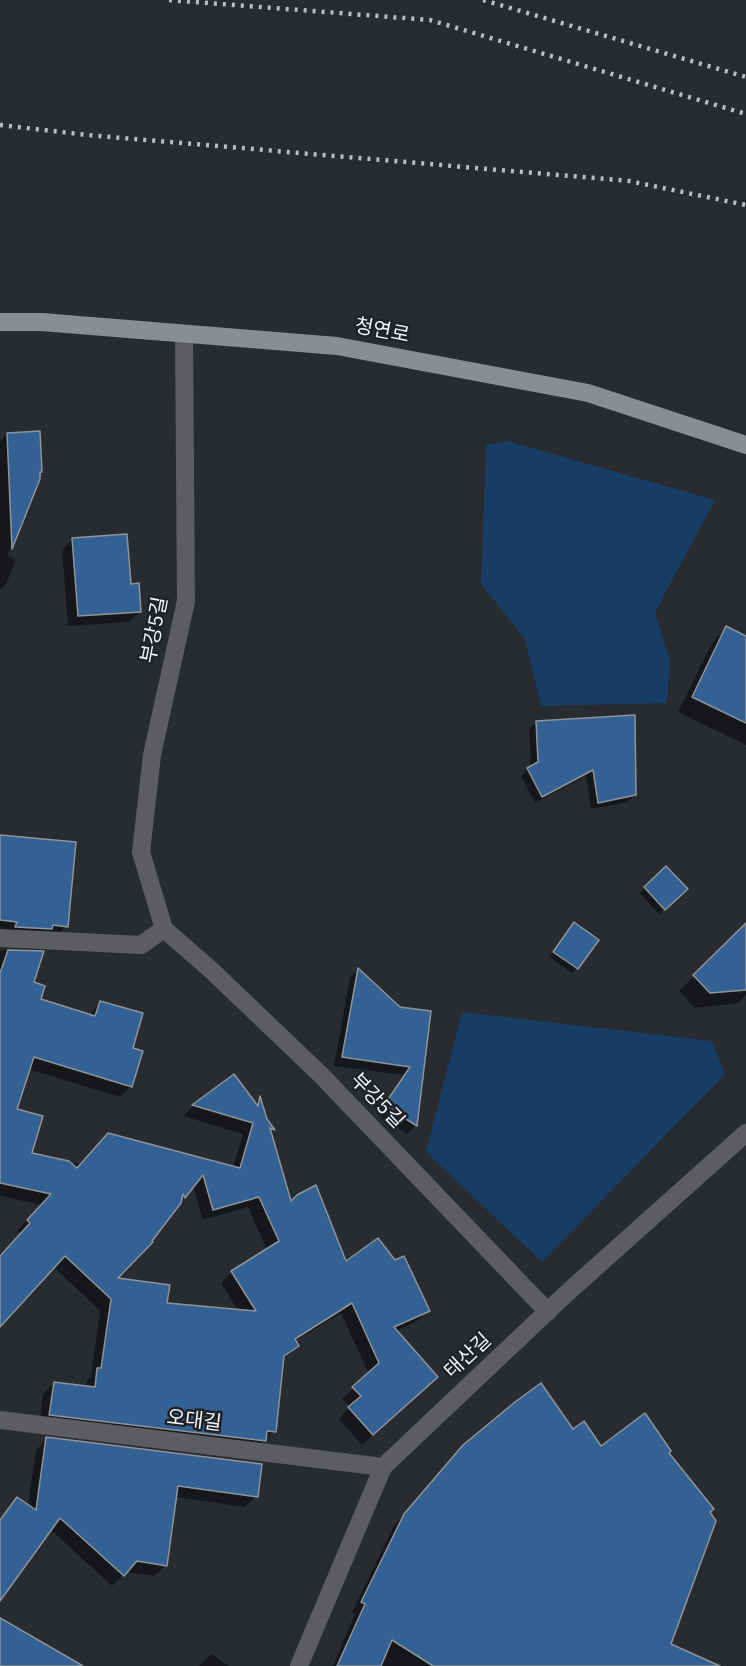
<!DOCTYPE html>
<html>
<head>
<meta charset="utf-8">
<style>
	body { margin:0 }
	canvas { display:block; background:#282c31 }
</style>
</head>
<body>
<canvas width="746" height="1666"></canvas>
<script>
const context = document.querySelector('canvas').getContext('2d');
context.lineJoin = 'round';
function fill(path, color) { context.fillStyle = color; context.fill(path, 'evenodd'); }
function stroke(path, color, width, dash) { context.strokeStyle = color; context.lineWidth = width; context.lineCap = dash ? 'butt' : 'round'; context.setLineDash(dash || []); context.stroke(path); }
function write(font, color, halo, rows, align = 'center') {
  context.font = font + ' "IBM Plex Sans","Noto Sans KR",sans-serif'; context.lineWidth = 5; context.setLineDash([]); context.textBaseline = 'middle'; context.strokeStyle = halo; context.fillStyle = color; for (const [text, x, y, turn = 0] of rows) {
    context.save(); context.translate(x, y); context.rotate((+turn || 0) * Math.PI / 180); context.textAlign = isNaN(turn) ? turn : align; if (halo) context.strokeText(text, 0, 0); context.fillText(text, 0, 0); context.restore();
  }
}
fill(new Path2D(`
	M507,441L715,500L655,612L670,661L667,703L541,706L525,639L481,584L486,445Z
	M462,1012L712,1041L725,1074L542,1262L426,1152Z`), '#183d64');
fill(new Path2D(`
	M7,434L39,473V479L7,556L16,560L6,584L0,590V442Z
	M73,539L130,585L140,611L129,622L68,626L62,550Z
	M727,628L746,637V745L678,712L712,643Z
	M537,722L635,795L628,802L591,809L586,776L535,803L521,776L531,767L529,729Z
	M0,836L66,926L55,937L0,938Z
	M666,868L686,889L659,914L640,893Z
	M574,924L577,968L572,973L549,957Z
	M746,925V995L738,1003L695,1008L679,991Z
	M0,950L42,953L0,997Z
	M358,970L400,1009L430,1012L415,1126L407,1134L377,1114L403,1075L334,1066L350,978Z
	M100,1002L131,1049V1086L120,1097L2,1061L89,1016Z
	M234,1076L255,1104L260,1099L265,1119L273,1130L269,1133L290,1204L345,1264L428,1310L417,1321L396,1331L425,1388L362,1445L339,1419L350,1407L342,1399L369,1374L341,1313L295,1341L297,1346L282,1360L274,1431L253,1452L39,1425L43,1394L54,1383L86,1387L87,1380L91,1376L100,1311L53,1266L0,1320V1257L21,1235L17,1231L42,1205L0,1196V1107L30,1154L80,1164L108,1135L233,1168L243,1134L183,1116L193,1106ZM193,1186L203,1220L248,1207L267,1250L232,1272L221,1283L238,1311L165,1305L115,1279Z
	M573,1431L601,1448L668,1453L709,1512L669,1645L704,1666H333L355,1614L352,1612L394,1526L453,1457Z
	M47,1439L256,1496L245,1507L175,1497L166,1565L154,1576L126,1572L112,1586L50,1529L0,1599V1518L17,1498L28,1506L36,1450Z
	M211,1654L229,1666H199Z`), '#0007');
const building = new Path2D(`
	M40,431L42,472H40V479L12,549L7,433Z
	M127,534L131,584L139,583L141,612L78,616L72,538Z
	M726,626L746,636V723L692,697Z
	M635,715L636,795L598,803L593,770L542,797L527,768L538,762L536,721Z
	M0,835L76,842L68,927L53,925L52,929L15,927L17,922L0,920Z
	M666,866L688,889L665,910L644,887Z
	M574,922L599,940L578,969L553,952Z
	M746,923V990L710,993L693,975Z
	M8,950L44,951L34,982L45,986L41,999L95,1016L100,1001L143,1013L133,1048L143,1051L132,1087L34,1057L17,1109L43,1116L32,1153L69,1161L77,1168L108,1133L240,1168L253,1123L192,1105L234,1074L258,1106L260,1096L267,1119L275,1130L270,1128L291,1201L297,1195L316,1185L346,1261L378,1238L395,1260L404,1256L430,1311L394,1327L438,1377L373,1435L348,1407L361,1396L352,1387L379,1363L352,1303L295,1339L299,1346L284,1356L276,1432L267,1431L266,1441L49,1415L54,1382L95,1387L97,1368H101L111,1299L65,1256L0,1327V1256L30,1223L27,1220L51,1194L0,1183V973ZM203,1175L213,1210L259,1197L279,1241L231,1271L256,1311L167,1303L170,1285L118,1278L153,1242L152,1241L181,1203L183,1194L185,1198Z
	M358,968L400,1007L431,1011L417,1126L384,1105L410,1067L342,1057Z
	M541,1383L573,1429L584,1421L601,1446L645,1413L671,1451L669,1453L714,1509L710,1512L716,1521L671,1644L720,1666H433L392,1640L381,1666H337L365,1604L361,1602L404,1514L463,1445L515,1402Z
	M46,1437L262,1464L258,1497L178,1486L167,1566L137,1561L124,1576L60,1518L0,1601V1520L17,1497L36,1510Z
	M0,1618L83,1666H0Z`);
fill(building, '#336194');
stroke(building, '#8f9499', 1.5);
stroke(new Path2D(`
	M184,334L186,601L152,755L141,852L164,929L210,969L321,1075L548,1312
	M0,938L141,945L164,929
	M0,1420L383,1467
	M299,1666L383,1467L567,1293L746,1133`), '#5b5d60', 18);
stroke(new Path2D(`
	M0,322H42L337,346L588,393L746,445`), '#8a8e93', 18);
stroke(new Path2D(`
	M169,0L430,20L746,114
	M483,0L746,77
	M0,125L88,135L629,181L746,205`), '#babec1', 4.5, [3, 6]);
write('20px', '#f2f5f8', '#1f2227', [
	["청연로",382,331,11],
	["부강5길",155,630,-79],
	["부강5길",377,1101,46],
	["태산길",468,1356,-43],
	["오대길",194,1421,7]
]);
</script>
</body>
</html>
